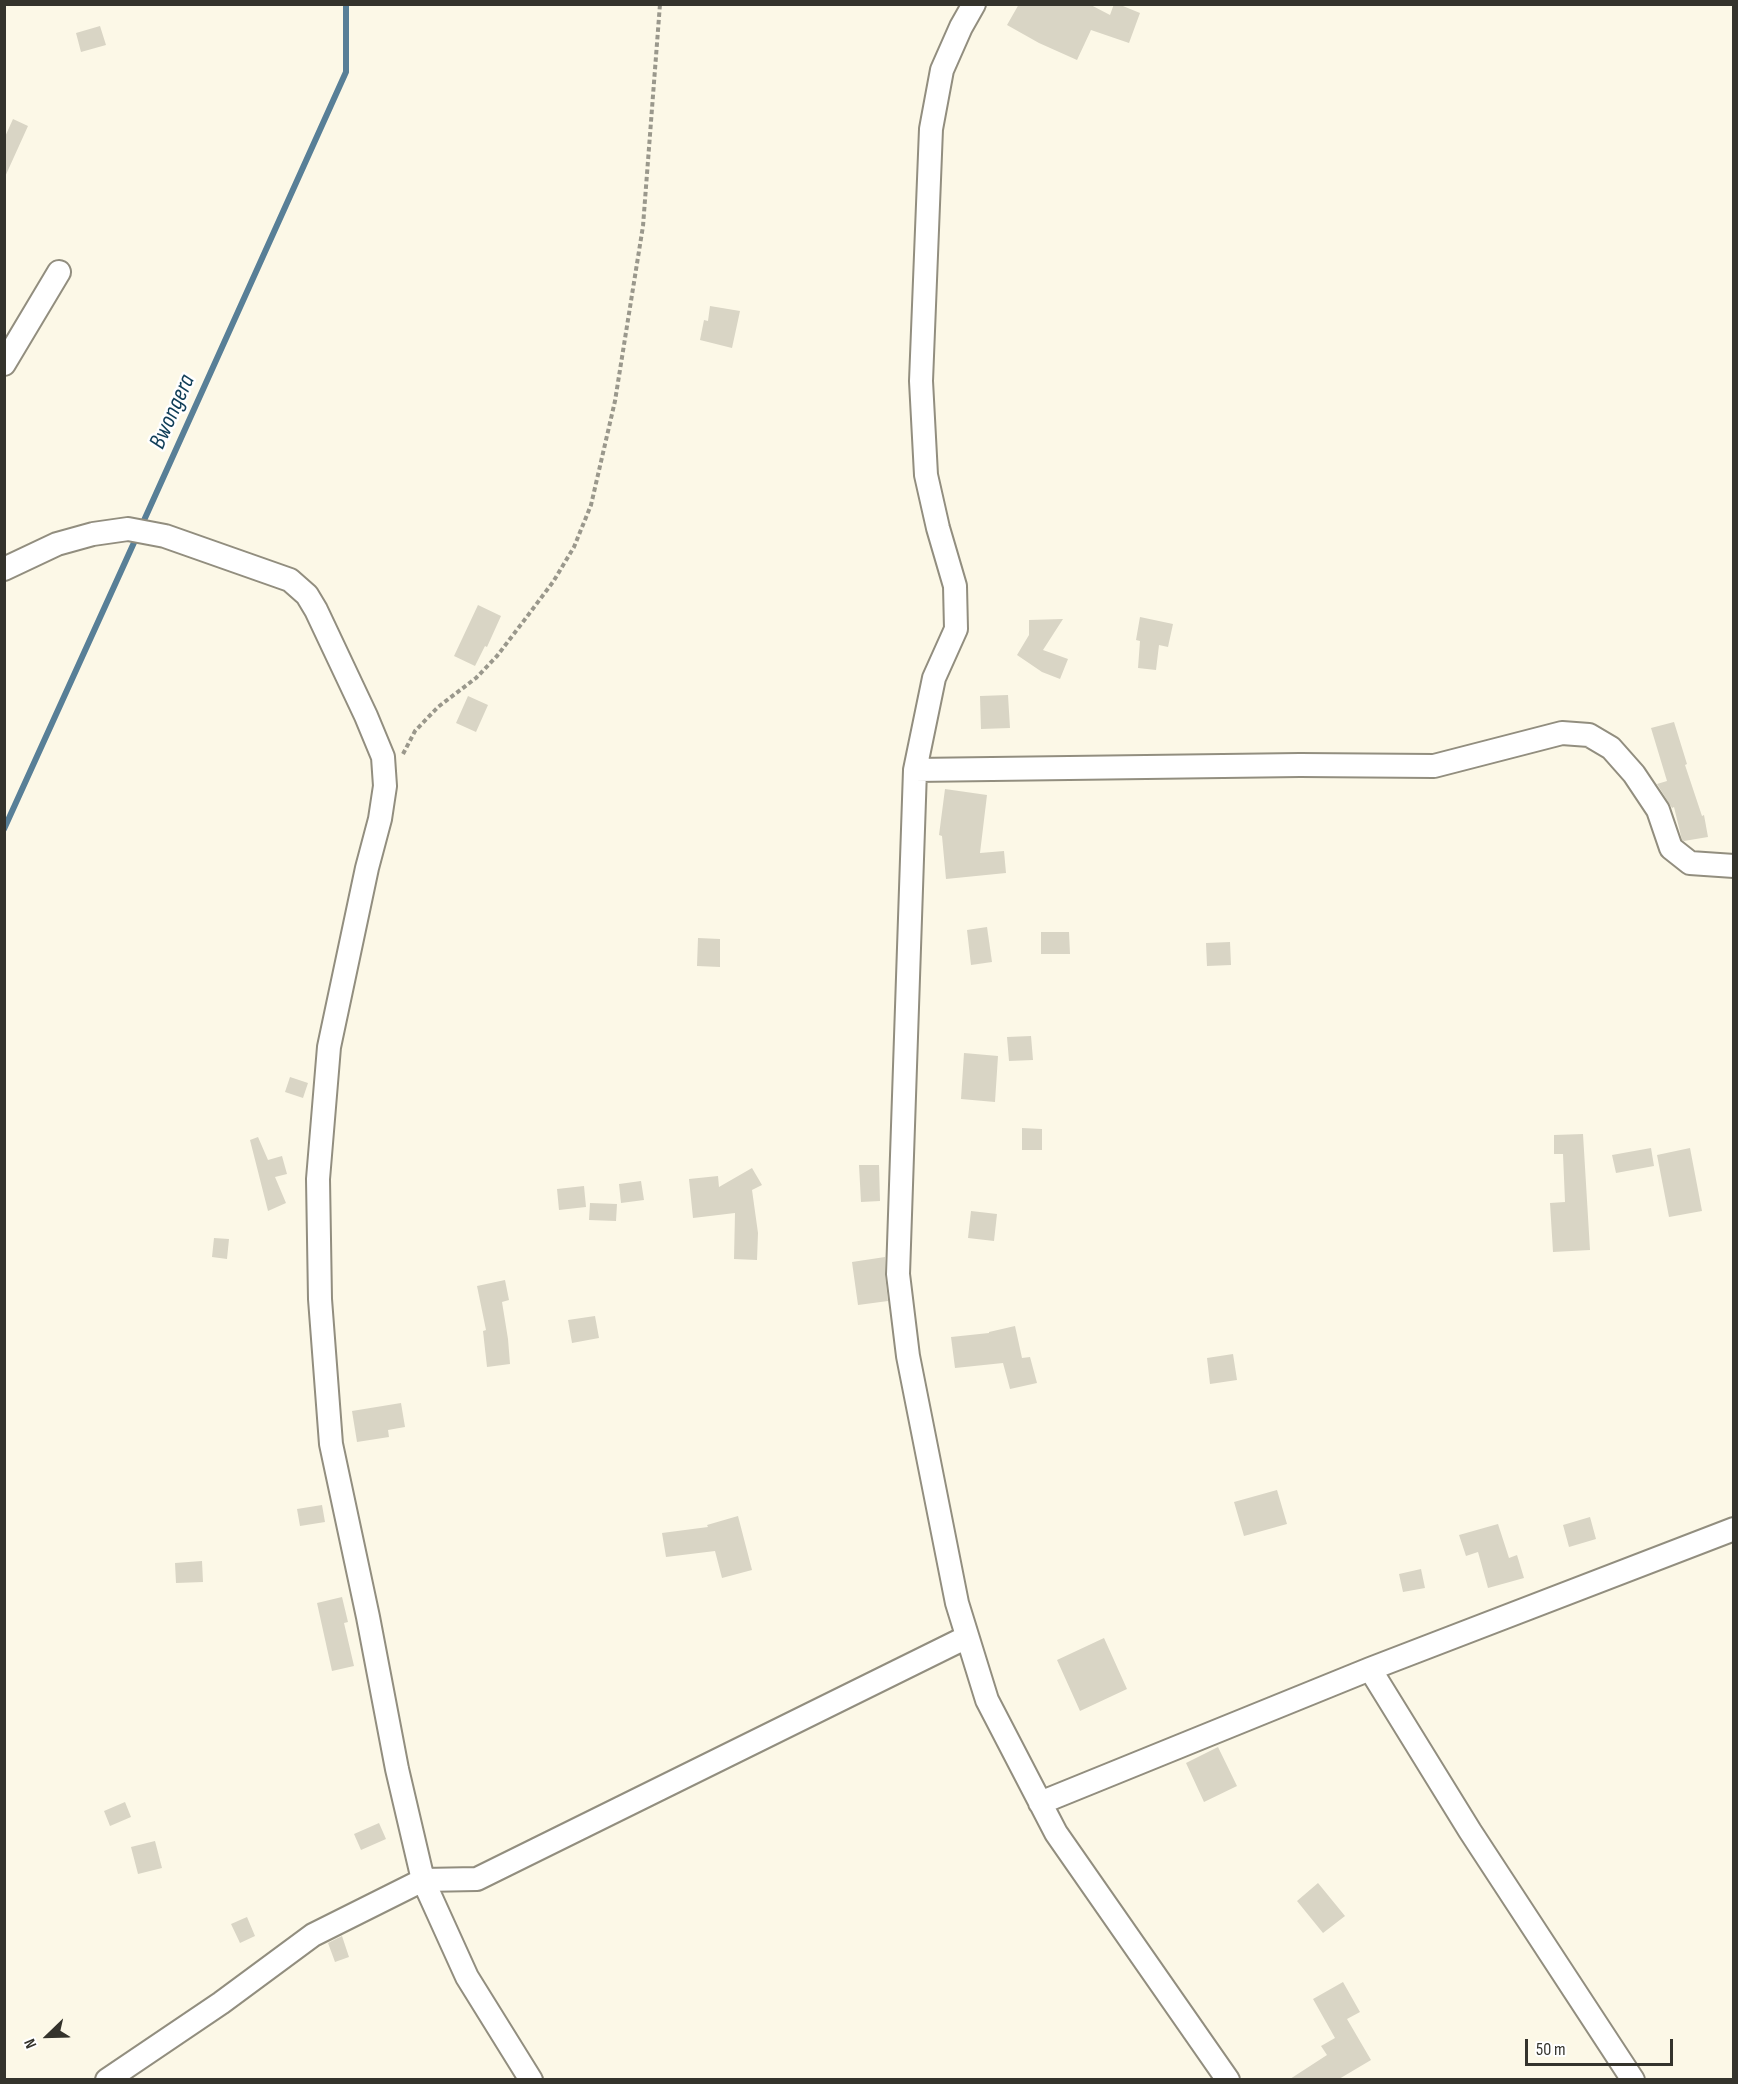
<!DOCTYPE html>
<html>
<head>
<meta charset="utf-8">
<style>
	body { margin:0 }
	#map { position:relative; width:1738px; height:2084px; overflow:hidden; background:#fcf8e7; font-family:"Sofia Sans Condensed",sans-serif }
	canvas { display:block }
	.frame { position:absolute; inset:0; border:6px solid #34332c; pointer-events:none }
	.north { position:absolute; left:18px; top:2006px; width:60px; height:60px; -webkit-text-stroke:4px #fff; paint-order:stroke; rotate:247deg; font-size:16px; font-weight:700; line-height:24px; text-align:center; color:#34332c }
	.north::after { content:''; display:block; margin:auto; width:21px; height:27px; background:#34332c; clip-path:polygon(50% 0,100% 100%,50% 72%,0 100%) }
	.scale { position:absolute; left:1525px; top:2039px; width:148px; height:27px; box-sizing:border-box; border:3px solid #34332c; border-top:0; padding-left:8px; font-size:18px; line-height:21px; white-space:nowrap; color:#34332c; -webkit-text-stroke:4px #fff; paint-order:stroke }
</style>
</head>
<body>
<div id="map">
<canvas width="1738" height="2084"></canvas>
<div class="frame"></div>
<div class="north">N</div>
<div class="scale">50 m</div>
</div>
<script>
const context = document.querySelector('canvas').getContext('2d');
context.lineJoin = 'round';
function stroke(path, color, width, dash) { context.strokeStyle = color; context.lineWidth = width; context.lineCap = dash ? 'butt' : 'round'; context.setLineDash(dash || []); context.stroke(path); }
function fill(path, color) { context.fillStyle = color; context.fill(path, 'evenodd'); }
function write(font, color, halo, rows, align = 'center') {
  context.font = font + ' "Sofia Sans Condensed",sans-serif'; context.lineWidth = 5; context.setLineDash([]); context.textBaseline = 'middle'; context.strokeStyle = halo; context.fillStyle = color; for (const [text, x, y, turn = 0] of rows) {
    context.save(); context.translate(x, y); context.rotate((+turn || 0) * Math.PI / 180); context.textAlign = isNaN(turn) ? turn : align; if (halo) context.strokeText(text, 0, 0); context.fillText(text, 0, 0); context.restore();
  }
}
stroke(new Path2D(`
	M141,527L346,72V4
	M4,829L137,536`), '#587f97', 6);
fill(new Path2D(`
	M1019,4H1089L1110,15L1114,4H1118L1140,13L1129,43L1091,30L1077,60L1039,43L1007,25Z
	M100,26L106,45L81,52L76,33Z
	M13,119L28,126L4,179V139Z
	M710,306L740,311L732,348L700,340L704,320L708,321Z
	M478,605L501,616L487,647L485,646L475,666L454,656Z
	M1140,617L1173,624L1168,647L1159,645L1156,670L1138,668L1140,641L1136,640Z
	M1063,619L1043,650L1068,659L1060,679L1042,672L1017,655L1029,635V620Z
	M1008,695L1010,728L981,729L980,696Z
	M468,696L488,705L476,732L456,723Z
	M1674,722L1687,764L1685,765L1702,816L1704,815L1708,837L1684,841L1682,840L1674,807L1672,808L1657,784L1667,781L1651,728Z
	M945,789L987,795L980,853L1004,851L1006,873L946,879L942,836L939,835Z
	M987,927L992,962L971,965L967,930Z
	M1041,932H1069L1070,954H1041Z
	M698,938L720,939V967L697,966Z
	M1230,942L1231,965L1207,966L1206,943Z
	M1031,1036L1033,1060L1009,1061L1007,1037Z
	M964,1053L998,1056L995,1102L961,1099Z
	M290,1077L308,1083L303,1098L285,1092Z
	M1022,1128L1042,1129V1150H1022Z
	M1583,1134L1590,1250L1553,1252L1550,1203L1565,1202L1563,1154H1554V1135Z
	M258,1137L268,1160L282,1156L287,1174L275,1177L286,1203L268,1211L250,1140Z
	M1651,1148L1654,1166L1616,1173L1612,1155Z
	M1690,1148L1702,1211L1669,1217L1657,1155Z
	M859,1165H879L880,1201L861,1202Z
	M752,1168L762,1185L752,1190L758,1233L757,1260L734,1259L735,1213L693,1218L689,1179L718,1176L719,1187Z
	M641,1181L644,1200L621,1203L619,1184Z
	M584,1186L586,1207L559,1210L557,1189Z
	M590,1203L617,1204L616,1221L589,1220Z
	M971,1211L997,1214L994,1241L968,1238Z
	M214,1238L229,1239L227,1259L212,1257Z
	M885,1257V1275L888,1301L858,1305L852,1262Z
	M505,1280L509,1300L502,1302L508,1339L510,1364L487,1367L483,1331L486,1330L477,1286Z
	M595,1316L599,1338L572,1343L568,1320Z
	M1015,1326L1022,1358L1030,1357L1037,1383L1010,1389L1003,1363L955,1368L951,1337L989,1333V1332Z
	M1233,1354L1237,1380L1210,1384L1207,1358Z
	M401,1403L405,1427L388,1430L389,1437L357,1442L352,1411Z
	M1277,1490L1287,1524L1244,1536L1234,1502Z
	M322,1505L325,1522L300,1526L297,1509Z
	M738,1516L752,1570L722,1578L715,1551L666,1557L662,1533L708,1527L707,1525Z
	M1590,1517L1596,1539L1569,1547L1563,1525Z
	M1498,1524L1509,1558L1517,1555L1524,1578L1488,1588L1478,1552L1466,1556L1459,1535Z
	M202,1561L203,1582L176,1583L175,1563Z
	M1421,1569L1425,1588L1403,1592L1399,1574Z
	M342,1597L348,1622L344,1623L354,1666L332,1671L317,1603Z
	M1104,1638L1127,1689L1080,1711L1057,1660Z
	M1218,1747L1237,1786L1204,1802L1186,1763Z
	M125,1802L131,1817L110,1826L104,1811Z
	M379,1823L386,1839L361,1850L354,1834Z
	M155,1841L162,1868L138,1874L131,1847Z
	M1318,1883L1345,1916L1323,1933L1297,1901Z
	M247,1917L255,1936L240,1943L231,1924Z
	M342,1936L349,1957L335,1962L328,1943Z
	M1343,1982L1360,2012L1347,2019L1371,2060L1339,2079H1290L1327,2055L1321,2046L1335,2038L1313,1999Z`), '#d9d5c5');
const minor = new Path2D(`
	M974,4L961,27L942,70L931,129L921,381L926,475L938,528L955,586L956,629L934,678L915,770L898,1274L908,1356L957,1603L987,1700L1056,1833L1228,2080
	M4,364L59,272
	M4,569L57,544L93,534L128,529L165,536L290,580L307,595L316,610L366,716L383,757L385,786L380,819L367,868L329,1047L318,1179L320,1299L331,1444L368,1617L397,1769L423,1880L467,1977L531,2080
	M915,770L1300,765L1434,766L1562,733L1589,735L1611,748L1634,774L1658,810L1671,848L1690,863L1734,866
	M1370,1669L1470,1831L1633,2080
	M1040,1803L1370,1669L1734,1529
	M107,2080L221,2003L313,1935L423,1880L477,1879L967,1637`);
stroke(minor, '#928e7f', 26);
stroke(new Path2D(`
	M403,754L415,731L438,707L476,678L497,656L529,614L553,582L574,547L591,505L615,401L643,226L660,4`), '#9a988c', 4, [4.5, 3]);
stroke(minor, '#fff', 22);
write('italic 24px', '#103e58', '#fff', [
	["Bwongera",173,412,-66]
]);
</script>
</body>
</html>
